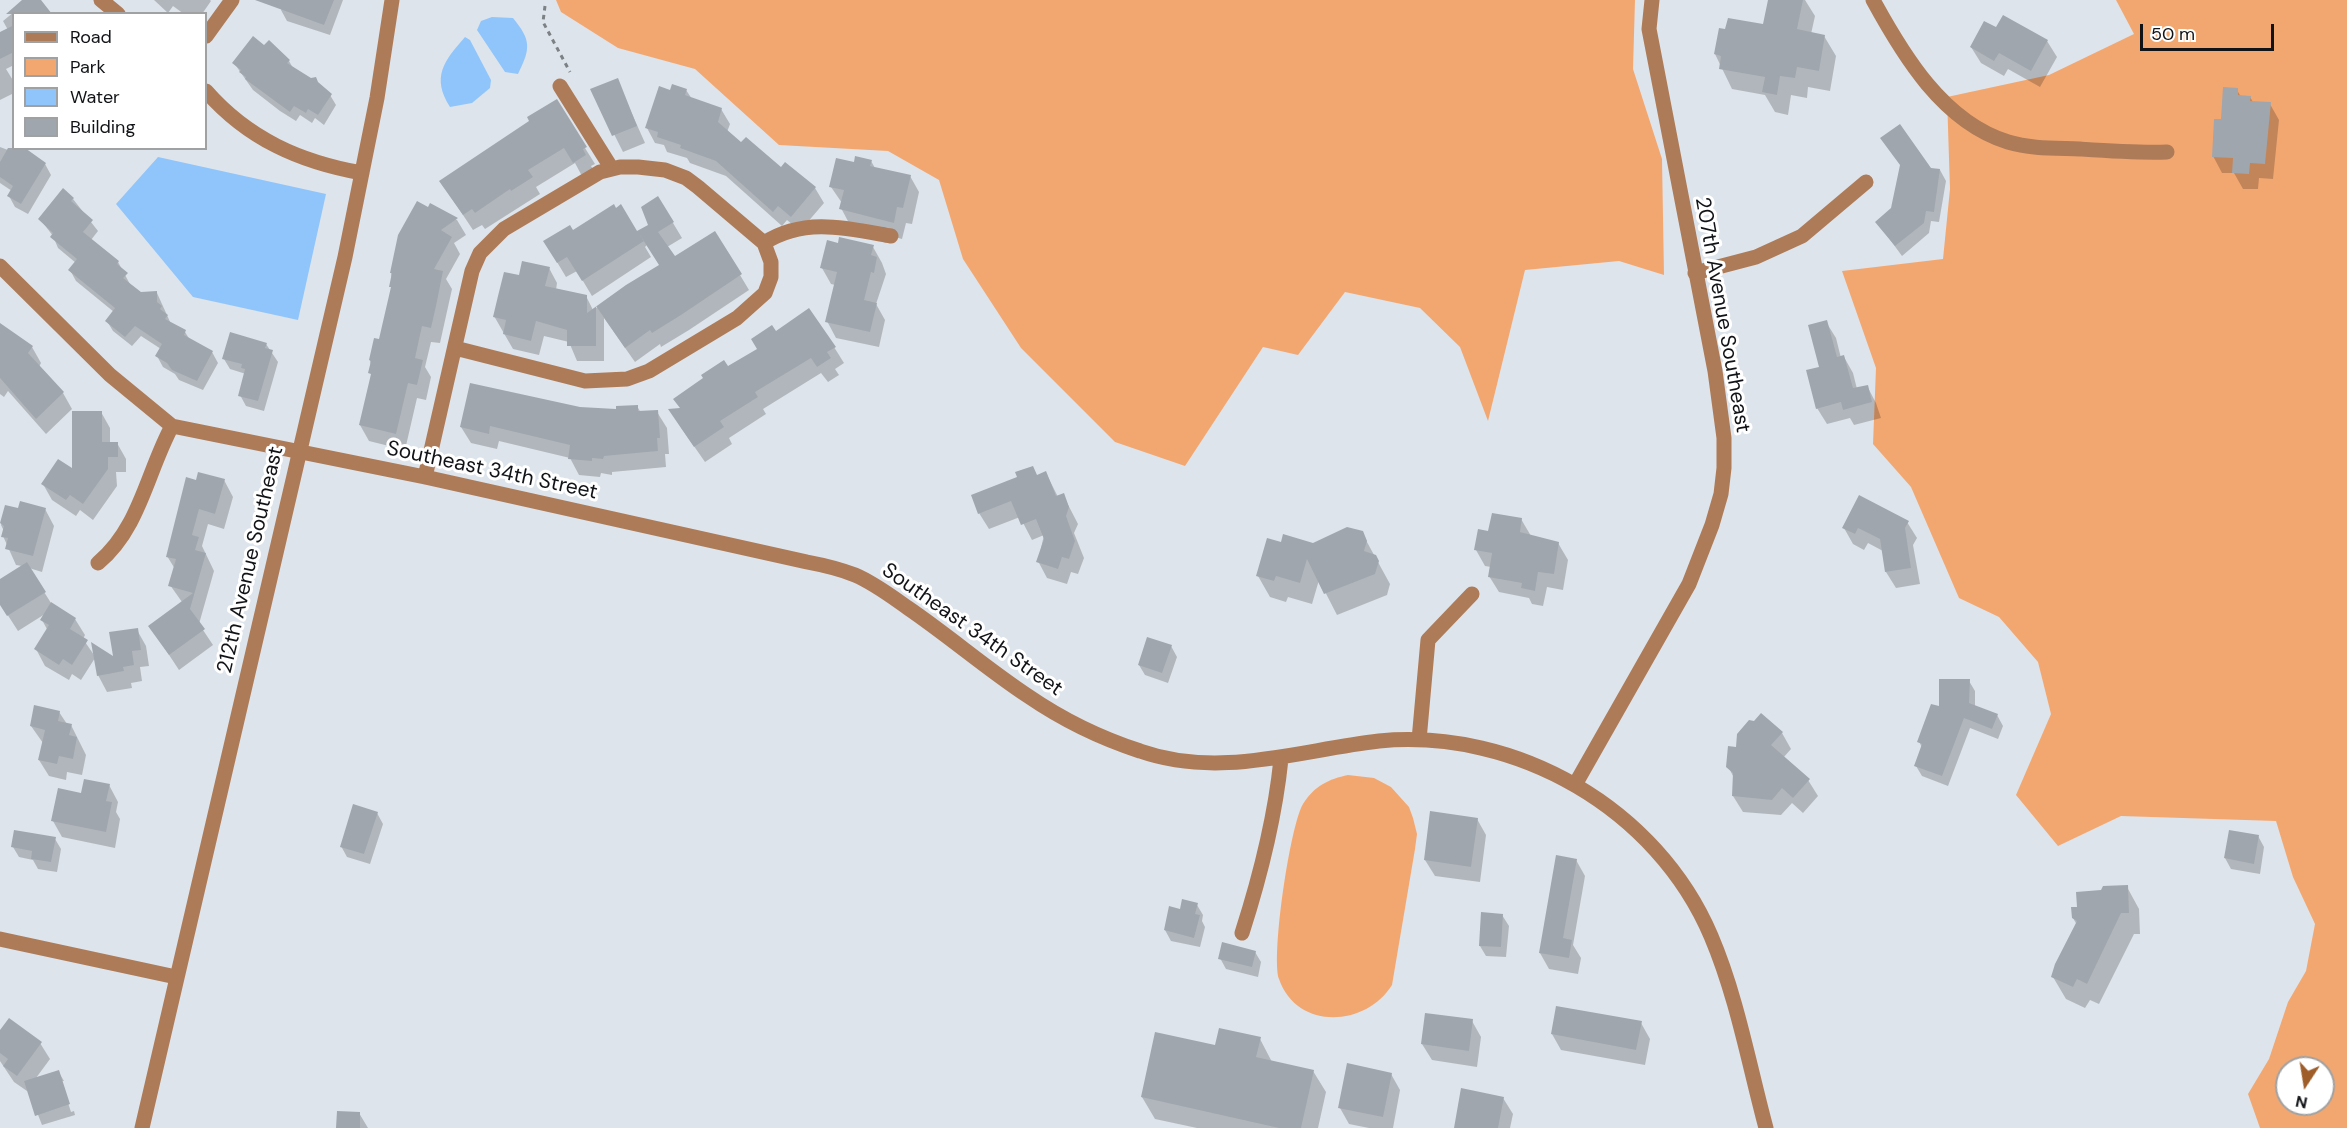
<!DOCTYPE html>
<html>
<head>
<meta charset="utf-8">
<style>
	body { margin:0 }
	#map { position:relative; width:2347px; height:1128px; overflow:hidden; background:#dee4eb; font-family:"DM Sans",sans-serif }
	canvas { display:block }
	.legend { position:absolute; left:12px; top:12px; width:195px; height:138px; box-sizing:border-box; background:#fff; border:2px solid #a0a1a2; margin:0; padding:8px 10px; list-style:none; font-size:18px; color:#111316 }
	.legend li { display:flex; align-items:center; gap:12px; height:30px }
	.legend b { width:30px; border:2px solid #a0a1a2 }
	.north { position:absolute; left:2275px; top:1056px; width:60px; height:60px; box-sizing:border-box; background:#fff; border:2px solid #a0a1a2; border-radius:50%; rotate:192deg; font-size:16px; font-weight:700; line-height:24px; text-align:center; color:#111316 }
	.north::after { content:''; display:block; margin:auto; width:21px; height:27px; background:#9f5d2a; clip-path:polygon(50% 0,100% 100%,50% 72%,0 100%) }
	.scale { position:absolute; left:2140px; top:24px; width:134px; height:27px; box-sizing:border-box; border:3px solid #111316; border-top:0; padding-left:8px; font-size:18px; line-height:21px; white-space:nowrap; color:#111316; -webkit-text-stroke:4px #fff; paint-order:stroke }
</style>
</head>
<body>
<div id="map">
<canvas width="2347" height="1128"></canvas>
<ul class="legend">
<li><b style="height:8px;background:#ad7b58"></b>Road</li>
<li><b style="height:16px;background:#f3a770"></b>Park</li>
<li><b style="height:16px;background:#90c5fb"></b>Water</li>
<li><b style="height:16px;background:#a0a6ad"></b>Building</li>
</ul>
<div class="north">N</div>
<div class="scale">50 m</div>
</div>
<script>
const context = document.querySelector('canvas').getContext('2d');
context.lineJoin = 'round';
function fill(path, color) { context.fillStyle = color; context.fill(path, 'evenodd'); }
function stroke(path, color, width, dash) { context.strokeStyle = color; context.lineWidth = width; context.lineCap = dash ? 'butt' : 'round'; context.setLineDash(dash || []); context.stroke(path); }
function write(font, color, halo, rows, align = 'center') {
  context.font = font + ' "DM Sans",sans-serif'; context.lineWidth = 6; context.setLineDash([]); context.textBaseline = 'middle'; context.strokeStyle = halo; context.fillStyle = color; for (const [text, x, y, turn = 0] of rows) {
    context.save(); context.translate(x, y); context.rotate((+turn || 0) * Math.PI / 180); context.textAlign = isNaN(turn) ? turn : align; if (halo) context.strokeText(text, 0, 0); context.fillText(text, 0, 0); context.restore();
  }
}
fill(new Path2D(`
	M556,0H1635L1633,69L1662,159L1664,275L1619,261L1525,270L1488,421L1460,347L1420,308L1345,292L1298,355L1263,347L1185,466L1115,442L1021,348L963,259L939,180L888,151L779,145L695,69L618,48L561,12Z
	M2116,0H2347V1128H2260L2248,1094L2269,1059L2288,1002L2306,971L2315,924L2293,877L2276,821L2121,816L2058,846L2016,795L2051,714L2038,662L1999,617L1959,598L1911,487L1873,444L1876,368L1842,271L1943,259L1950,189L1947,97L2049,75L2134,34ZM2287,1068H2323V1104H2287Z
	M1348,775L1374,778L1391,787L1409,807L1413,818L1417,834L1415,849L1392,985C1366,1027 1297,1031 1279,979C1271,955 1290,826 1303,804C1314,786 1329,779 1348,775Z`), '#f3a770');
fill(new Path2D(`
	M492,17L513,18C531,40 531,48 518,74L505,72L477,30L481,21Z
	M465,37L470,40L491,80L490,88L472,103L450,107C431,77 444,61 465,37Z
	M158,157L326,194L298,320L193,297L116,204Z`), '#90c5fb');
fill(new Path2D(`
	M38,0L14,14V65L6,69L14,82V93L0,100V34L8,30L3,21L25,3Z
	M154,0H210L211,1L202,14H184L173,6L168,13Z
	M285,0H343L330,35L287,21L281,10Z
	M1770,0H1805L1815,16L1811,34L1824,36L1836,56L1830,91L1808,87L1807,98L1791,95L1788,115L1775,112L1765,95L1732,89L1715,54L1765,26Z
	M1997,29L2047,41L2057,57L2040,87L2008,69L2004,76L1981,63L1971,47Z
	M289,61L293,68L330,95L336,105L324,125L315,118L312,123L300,115L296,121L280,111L253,90L234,63Z
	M617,80L645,143L623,152L606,118Z
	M686,90L692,99L721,109L730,124L727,132L742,144L781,169L786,164L815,188L824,203L800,231L787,220L782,226L726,176L690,163L687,158L667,152L664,145L655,143L647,128L671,92Z
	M2237,90L2241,97H2250L2253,102L2270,104L2279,120L2273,179L2259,178L2258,189H2243L2234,173H2222L2213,156L2222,121Z
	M531,122L585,148L595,164L591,166L594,171L583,178L575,163L536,187L540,194L485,229L482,225L473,230L451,197Z
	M0,147L45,164L51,175L28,214L15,207L9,196L12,191L0,183Z
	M871,161L875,168L910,176L919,192L912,224L906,223L902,239L850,225L841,208L842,203L831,187L855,164Z
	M1930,169L1940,170L1946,181L1939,222L1931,221L1929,233L1902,256L1877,222L1893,209Z
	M658,198L682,238L667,247L674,258L740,275L749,290L689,330L661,347L660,344L635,362L604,318V361H577L569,342L544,336L539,355L513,349L494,316L520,277L549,268L557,283L556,290L586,296L593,310L661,266L647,245L645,247L651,257L592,296L577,271L566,277L545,242L573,232L637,233L650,226Z
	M73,199L98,231L91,240L118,262L131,286L141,294L157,293L171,324L185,332L190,340L212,352L218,363L203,390L179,380L175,374L163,367L157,356L161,349L141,336L132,346L113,331L107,321L114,312L76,281L70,270L76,263L58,248L53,236L40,219Z
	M431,205L457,220L466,235L454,243L460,254L446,279L452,289L440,343L431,342L425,367L431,377L426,400L417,398L405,450L369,441L360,425L372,376L370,360L380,341L392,289L391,272Z
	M839,244L873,247L882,263L886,274L876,304L885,320L879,347L836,338L827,321L835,285L831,284L822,268Z
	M1826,322L1836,338L1841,358L1844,357L1853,373L1857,389L1867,386L1876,403L1881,418L1854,425L1850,418L1827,424L1817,408Z
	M0,325L32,347L41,363L39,367L63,393L72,409L46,434L8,391L4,397L0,394Z
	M775,333L834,347L844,363L835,369L839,375L828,382L821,373L763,409L766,414L729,438L732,444L705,462L680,426L681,410L727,368L759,349Z
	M266,344L278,362L264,411L246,406L240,395L246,374L230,369L224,359Z
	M637,406L641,413L657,412L667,428L669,454H665L666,467L612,472V475L601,473L600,477L579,475L570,458L499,441L497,449L471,443L461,427L580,409L618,411Z
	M101,412L110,428V443H117L126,459V472H116L117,486L93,520L80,510L76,516L52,500L43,484L74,471Z
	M1046,473L1058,497L1063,495L1078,524L1074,533L1084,558L1078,574L1071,572L1067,584L1047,578L1038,561L1044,535L1032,540L1020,517L989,529L979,513Z
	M224,480L233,497L224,529L208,524L202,546L214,571L199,624L213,645L179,670L150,626L182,602L170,585L175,569L167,556L197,481Z
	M6,506L20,510L45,509L54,526L42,572L29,568L51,603L75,619L85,635L83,639L94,655L115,659L137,630L146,646L149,666L140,667L142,681L131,683L132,688L107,692L98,675L95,658L81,680L72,674L69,680L45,666L36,649L48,631L42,620L45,614L18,631L0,603V580L22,566L16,565L3,536L4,531L1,525Z
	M1521,519L1531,536L1558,543L1568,560L1563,590L1547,587L1543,606L1532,604L1529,598L1499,592L1489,576L1491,567L1485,566L1476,550L1490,532Z
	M1907,522L1917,538L1913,545L1920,584L1896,588L1886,572L1883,551L1868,543L1864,550L1853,544L1844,528Z
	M1362,533L1390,584L1387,595L1337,615L1319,580L1312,604L1288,597L1286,602L1270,597L1258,576L1282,544H1313Z
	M1171,646L1177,657L1168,683L1145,675L1139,665Z
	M1969,681L1975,691V707L1997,715L2003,726L1998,739L1970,728L1948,786L1922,776L1916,766L1922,748L1919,741L1940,708Z
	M59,712L67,724L71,725L86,755L82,775L67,772L66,780L49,776L39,760L43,743L31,726Z
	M1782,733L1791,749L1783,758L1808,780L1818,796L1803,813L1792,803L1781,815L1743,812L1733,796L1734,778L1728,766L1738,748Z
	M109,785L118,802L116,812L120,819L115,848L62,837L53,821Z
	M377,813L383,824L370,864L347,857L341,846Z
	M1477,819L1486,835L1480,882L1435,876L1425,860Z
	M2258,836L2264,847L2260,874L2231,869L2225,858Z
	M55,839L61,849L57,872L38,869L33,860L19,857L13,847Z
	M1576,860L1585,876L1573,945L1581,958L1578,974L1549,969L1540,953Z
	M2127,887L2139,909L2140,934H2134L2099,1004L2090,1000L2085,1008L2066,999L2053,977L2077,925L2073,918L2079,908Z
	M1197,905L1203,915L1202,921L1205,927L1200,947L1171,941L1165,930L1181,911Z
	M1502,915L1509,926L1506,957L1486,956L1480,946Z
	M1255,952L1261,962L1258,977L1226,969L1220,958Z
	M1472,1021L1481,1037L1477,1067L1432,1060L1422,1044Z
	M1641,1023L1650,1039L1645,1065L1561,1050L1552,1034Z
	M0,1033L40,1043L50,1059L36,1078L58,1071L64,1081H61L71,1112L74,1111L75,1115L42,1125L28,1089L27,1091L14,1082L0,1061Z
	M1260,1039L1272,1062L1313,1071L1326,1092L1318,1128H1197L1155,1119L1142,1097L1216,1047Z
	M1391,1074L1400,1090L1393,1128H1369L1349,1124L1340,1108Z
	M1503,1098L1513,1114L1510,1128H1455Z
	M359,1113L368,1128H338Z`), '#0003');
fill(new Path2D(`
	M22,0H41L52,14H6Z
	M255,0H334L324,25Z
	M1768,0H1803L1797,29L1825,35L1819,71L1797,67L1795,78L1780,76L1777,95L1762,92L1765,77L1719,69L1721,56L1714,54L1719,28L1725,29L1728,18L1763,24Z
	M2003,15L2048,40L2031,71L1999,53L1994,61L1970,47L1984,21L1996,27Z
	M14,25V52L0,59V32Z
	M253,36L264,45L269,40L290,60L287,63L311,78L316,77L318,82L332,94L318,115L308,109L306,113L294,106L290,112L245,79L246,77L239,72L241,70L232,63Z
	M618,78L637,126L612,136L590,89Z
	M672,84L687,89L685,95L722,108L718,122L741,142L746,137L781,167L785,162L816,187L791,217L778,206L773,212L716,161L680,148L681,145L657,137L658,132L645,128L659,86L670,90Z
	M2223,87L2238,88V95L2251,96L2250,101L2271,102L2265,164L2250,163L2249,174L2232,173L2233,158L2212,157L2214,119H2221Z
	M557,99L587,147L583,149L586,155L573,163L564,148L528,170L533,177L511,191L510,189L475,213L472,209L463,215L439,181L529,121L527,117Z
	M1900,124L1931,168L1940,169L1934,212L1926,211L1924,223L1895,246L1875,222L1891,208L1900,165L1880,138Z
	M8,148H25L46,163L21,204L7,196L13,186L0,177V162Z
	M855,156L872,160L870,166L911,175L903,208L897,207L894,223L839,209L844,190L829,187L836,158L854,162Z
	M63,188L74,198L71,201L93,220L83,232L119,261L117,264L128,273L123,278L141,292L157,291V302L162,306L160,309L168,315L165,319L186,330L184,335L213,351L197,381L172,370L167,363L155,356L162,344L135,326L125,337L105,321L115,308L68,270L77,259L50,237L53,233L38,219Z
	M658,196L674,222L658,232L675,256L715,231L742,274L681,315L652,333L650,330L625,348L596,306V346H567V330L536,321L531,341L503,334L506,320L493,317L498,296L504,272L519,275L522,261L550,267L545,286L587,295V313L626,285L659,265L638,232L644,241L582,281L567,257L557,263L543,241L570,225L573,230L614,204L616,208L621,204L637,231L648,225L641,207Z
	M417,201L428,207L430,203L458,218L441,230L452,237L434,269L443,271L436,306L431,328L422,326L415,358L423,360L417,385L408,383L396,434L359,425L371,374L368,373L371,361L369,360L374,338L379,339L391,287H389L392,273H390L398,235Z
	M839,237L874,245L871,255L877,257L874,273L871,272L864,300L877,303L870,332L825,322L837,272L820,268L827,240L838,243Z
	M809,308L836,347L827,352L831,358L817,367L811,358L755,392L758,397L720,421L724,427L694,447L668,409L680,408L673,399L703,378L701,375L724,360L728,366L757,349L751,339L772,325L776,331Z
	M1827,320L1837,357L1844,355L1853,388L1868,385L1872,402L1843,410L1841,402L1816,409L1806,370L1819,367L1808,325Z
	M0,323L33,346L28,353L64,392L36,419L0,378Z
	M230,332L267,343L265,348L273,350L258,401L238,396L245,369L241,368L242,364L222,359Z
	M470,383L580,407L616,409V406L638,405V411L658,410L660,438H657L658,451L604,456L603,459L592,458V461L568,459L570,445L490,426L489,434L460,427Z
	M72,411H102V442H118V457H108V469L83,504L70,495L66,500L41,484L58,459L72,468Z
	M1033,466L1037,475L1046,471L1056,496L1064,493L1069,507L1066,516L1075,541L1069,559L1062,557L1058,569L1036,562L1044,539L1036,519L1021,525L1011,501L978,514L971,495L1017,477L1015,472Z
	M198,472L225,479L215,514L199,509L192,535L199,537L195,550L206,553L190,609L205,629L169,655L148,626L193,593L168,586L176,559L166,557L186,477L196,480Z
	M1859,495L1909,521L1905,528L1911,568L1885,572L1880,539L1858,528L1855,534L1842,528Z
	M20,501L46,508L33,556L5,549L8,538L1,537L4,526L0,523L5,505L18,508Z
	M1492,513L1522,518L1520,532L1559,542L1554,574L1538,572L1535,591L1521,588L1522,583L1488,577L1492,553L1474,550L1478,529L1488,531Z
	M1347,527L1363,531L1367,541L1364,551L1376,555L1379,561L1375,574L1324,594L1307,559L1300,583L1276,576L1274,581L1256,576L1267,538L1281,542L1283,534L1313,543Z
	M27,562L46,592L7,616L0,605V579Z
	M51,602L76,618L70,629L88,640L72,665L63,659L59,665L34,649L49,625L40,620Z
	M138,628L141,650L132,651L134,665L123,667L124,671L97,676L91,642L113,656L109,632Z
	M1147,637L1172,645L1162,673L1138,665Z
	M1939,679H1970L1969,703L1998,714L1992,729L1964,718L1942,776L1914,766L1922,744L1917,742L1931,704L1939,706Z
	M34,705L60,711L58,721L72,724L69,735L77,737L73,759L59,756L57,764L38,760L45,730L30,726Z
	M1761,713L1783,732L1771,745L1810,779L1793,798L1782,788L1772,800L1732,796L1733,773L1726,767L1728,746L1736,747L1737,734L1749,720L1754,721Z
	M84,779L110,784L106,801L112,802L106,832L51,821L58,788L81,793Z
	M353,804L378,812L364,854L340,847Z
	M1430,811L1478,818L1471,867L1424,860Z
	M14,830L56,837L51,862L31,859L32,851L11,847Z
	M2229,830L2259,835L2254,864L2224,858Z
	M1556,855L1577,859L1563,938L1572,940L1569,958L1539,953Z
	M2128,885L2129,913H2121L2087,984L2077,979L2073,987L2051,977L2055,964L2077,921L2072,918L2071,907H2077L2076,892L2101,890L2103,886Z
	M1182,899L1198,903L1195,914L1200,915L1194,938L1164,930L1169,906L1180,909Z
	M1481,912L1503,914L1501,947L1479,946Z
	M1222,942L1256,951L1252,967L1218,959Z
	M1556,1006L1642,1021L1636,1050L1551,1034Z
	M1425,1013L1473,1019L1469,1051L1421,1044Z
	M9,1018L42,1042L17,1076L3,1066L8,1059L0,1053V1030Z
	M1219,1028L1261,1037L1256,1057L1314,1070L1301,1128H1279L1141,1097L1155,1032L1215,1045Z
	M1347,1063L1392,1073L1383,1117L1338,1108Z
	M59,1070L70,1104L35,1116L24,1081Z
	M1461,1088L1504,1097L1498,1128H1454Z
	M337,1111L360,1112V1128H336Z`), '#a0a6ad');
stroke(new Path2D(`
	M545,6L543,22L570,72`), '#7c8186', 3, [4.5, 4.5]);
stroke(new Path2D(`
	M101,0L118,14
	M1873,0C1903,55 1943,122 2008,142C2031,149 2056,148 2080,149C2109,151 2137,153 2167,152
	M206,36L232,0
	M560,86L612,169
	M206,91C248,139 300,162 362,173
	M764,243C804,217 847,228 891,236
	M0,266L110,375L172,426L425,477L807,562C823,565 840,569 855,575C874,583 891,596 908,608C949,636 987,669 1028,696C1063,720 1100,738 1140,751C1220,779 1299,750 1379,741C1517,728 1657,809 1711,936C1737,997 1749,1065 1766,1128
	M1695,273L1756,257L1802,236L1866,182
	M425,477L472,271L480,253L504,229L600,172L620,167H638L665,170L686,178L698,187L764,243L771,262V277L765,293L737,318L649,371L627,379L585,381L455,348
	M98,563C140,528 147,472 172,426
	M1419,740L1428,640L1472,594
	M1576,783L1689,584L1712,525L1721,494L1724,468V438L1715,371L1649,29L1652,0
	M1242,933C1260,877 1275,818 1281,759
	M0,939L176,977
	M142,1128L345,257L377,98L392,0`), '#ad7b58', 15);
write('21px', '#111316', '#fff', [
	["207th Avenue Southeast",1722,315,80],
	["Southeast 34th Street",492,471,12],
	["212th Avenue Southeast",251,560,-77],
	["Southeast 34th Street",972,630,35]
]);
</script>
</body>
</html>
